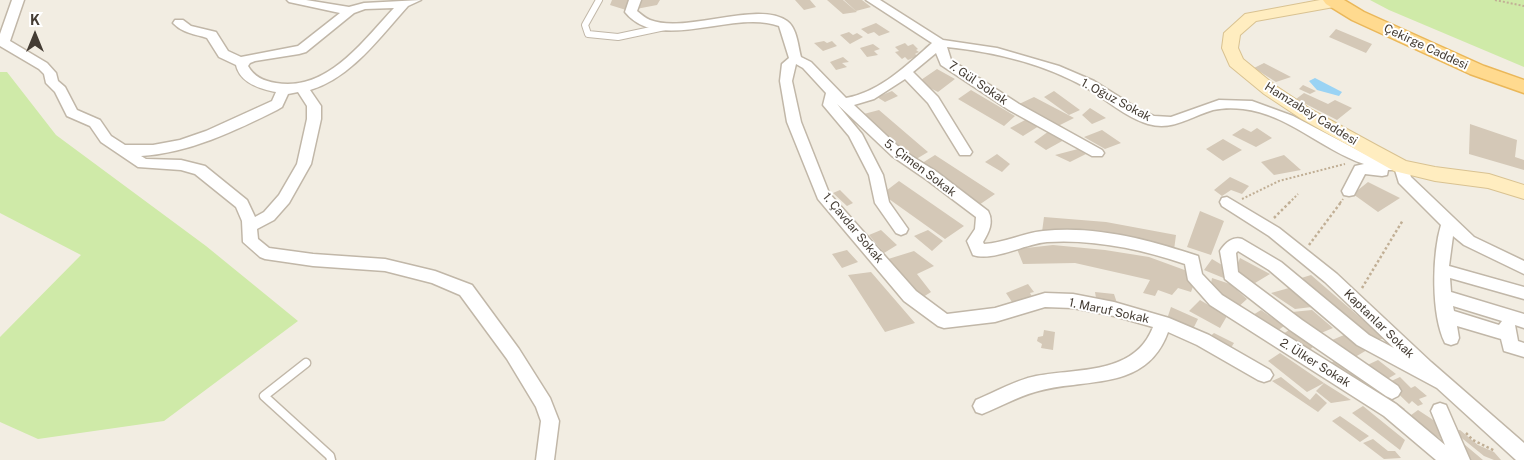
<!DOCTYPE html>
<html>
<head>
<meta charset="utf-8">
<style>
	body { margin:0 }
	#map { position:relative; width:1524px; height:460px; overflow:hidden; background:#f2ede2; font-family:"Public Sans",sans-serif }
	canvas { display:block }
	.north { position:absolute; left:10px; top:10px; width:50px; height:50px; -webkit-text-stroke:4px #fff; paint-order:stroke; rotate:0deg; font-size:14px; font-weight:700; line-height:20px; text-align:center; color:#443c33 }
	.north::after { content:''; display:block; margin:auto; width:18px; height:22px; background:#443c33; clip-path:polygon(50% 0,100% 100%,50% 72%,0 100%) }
</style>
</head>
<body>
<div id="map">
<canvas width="1524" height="460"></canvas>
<div class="north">K</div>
</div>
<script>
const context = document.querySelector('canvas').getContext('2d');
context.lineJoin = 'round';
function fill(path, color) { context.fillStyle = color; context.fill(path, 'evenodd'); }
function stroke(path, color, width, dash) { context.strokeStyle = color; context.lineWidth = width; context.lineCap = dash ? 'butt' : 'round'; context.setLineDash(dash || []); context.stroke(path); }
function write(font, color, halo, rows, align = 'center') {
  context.font = font + ' "Public Sans",sans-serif'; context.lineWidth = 4; context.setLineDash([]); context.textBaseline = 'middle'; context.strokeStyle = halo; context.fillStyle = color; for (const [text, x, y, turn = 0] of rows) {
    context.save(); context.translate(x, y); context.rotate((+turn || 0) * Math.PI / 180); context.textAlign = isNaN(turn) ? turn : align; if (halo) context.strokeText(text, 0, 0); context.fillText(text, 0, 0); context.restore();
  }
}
fill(new Path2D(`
	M1370,0H1524V67L1389,10Z
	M0,72H7L56,135L206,246L298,321L164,421L38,439L0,422V337L81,255L0,213Z`), '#cfeaa8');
fill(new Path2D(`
	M1315,78L1342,92L1339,96L1317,90L1309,81Z`), '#9ad3f4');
fill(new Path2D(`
	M612,0H628L632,1L626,10L610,5Z
	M639,0H660L657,5L636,9Z
	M795,0H810L816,7L804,10Z
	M827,0H843L857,12L843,14Z
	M844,0H862L871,7L856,11Z
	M876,23L890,32L879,36L874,32L868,34L861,29Z
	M1336,29L1372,44L1366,53L1329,37Z
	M849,32L853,35L857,33L863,37L850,44L840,35Z
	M824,41L827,43L832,41L837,46L823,51L814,43Z
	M905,43L908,46L913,44L918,49L916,50L919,52L915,54L918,56L908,60L905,57L902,59L895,52L899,51L895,47Z
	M873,44L880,49L874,51L878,55L867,57L860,48Z
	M843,57L849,62L842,63L847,67L836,70L830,62Z
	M1264,63L1291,77L1276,82L1254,68Z
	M937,69L955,79L938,92L918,82Z
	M1303,85L1316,91L1310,94L1299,89Z
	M971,90L1015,116L1004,126L958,99Z
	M892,91L898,96L885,102L877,97Z
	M1054,91L1080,110L1069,115L1044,97Z
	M1304,93L1328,104L1335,100L1352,108L1337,120L1296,99Z
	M1034,97L1074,118L1056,127L1017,105Z
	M1090,108L1106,118L1092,124L1082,115Z
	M879,110L928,152L913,161L860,115Z
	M1027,119L1039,126L1023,136L1010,128Z
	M1470,124L1517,140L1515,157L1524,160V170L1469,154Z
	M1243,128L1251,132L1257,128L1272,138L1256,147L1232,135Z
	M1102,130L1121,143L1105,149L1084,137Z
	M1049,131L1064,140L1046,150L1034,142Z
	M1223,139L1242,150L1223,161L1206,149Z
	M1078,149L1086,154L1070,162L1055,155Z
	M997,154L1010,164L1002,172L985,162Z
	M935,155L995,194L976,207L919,165Z
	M1284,155L1301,170L1274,175L1261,162Z
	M1230,177L1249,186L1242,194L1231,190L1222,196L1214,190Z
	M899,181L964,226L945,239L882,194Z
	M1368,182L1400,198L1378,212L1353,194Z
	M840,190L853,203L847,206L833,193Z
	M1200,211L1224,221L1211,255L1187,247Z
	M1044,217L1106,222L1176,235L1174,250L1042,232Z
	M881,230L897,245L884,253L869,235Z
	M928,230L943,241L932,251L914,236Z
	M1053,245L1105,250L1149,257L1190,272L1195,281L1191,292L1178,288L1172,295L1158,290L1155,296L1143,293L1150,280L1075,263L1023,264L1017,249Z
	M847,250L858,262L842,268L832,254Z
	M914,251L934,266L917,274L931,292L920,299L885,260Z
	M1240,258L1270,274L1255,283L1234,273Z
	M1212,259L1227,268L1226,279L1204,270Z
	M871,272L915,323L885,332L848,275Z
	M1311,275L1385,339H1365L1295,280Z
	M1212,278L1230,284L1247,299L1236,309L1210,289Z
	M1028,284L1034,292L1030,293L1034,300L1014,305L1006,293Z
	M1289,288L1312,307L1295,309L1271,293Z
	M1095,292L1114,294L1118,306L1097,304Z
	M1272,298L1292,312L1312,310L1333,328L1314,336Z
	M1200,300L1227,316L1220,328L1189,311Z
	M1171,307L1198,319L1193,329L1167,319Z
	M1261,310L1284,326L1273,334L1248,318Z
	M1044,330L1055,332L1053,350L1041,348L1042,344L1037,341L1038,337L1043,336Z
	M1289,330L1314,346L1304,355L1277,338Z
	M1214,333L1234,343L1229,351L1206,340Z
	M1344,335L1367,350L1350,360L1325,343Z
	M1280,353L1324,383L1307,392L1268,361Z
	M1335,360L1360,377L1349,383L1325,368Z
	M1378,360L1396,374L1382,382L1361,368Z
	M1281,377L1310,400L1316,393L1327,403L1318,412L1272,381Z
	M1400,377L1411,388L1415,386L1427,396L1419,399L1423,404L1418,406L1412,401L1409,404L1387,383Z
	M1324,383L1351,400L1331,403L1316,391Z
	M1377,388L1405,409L1396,414L1365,393Z
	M1363,406L1405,440L1400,450L1352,413Z
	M1418,410L1447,429L1441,439L1407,418Z
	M1340,416L1369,436L1360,442L1332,421Z
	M1460,430L1478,445L1494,452L1501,460H1494L1484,456L1453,431Z
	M1373,439L1388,451H1395L1401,458L1384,459L1363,443Z
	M1458,439L1483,460H1465Z`), '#d4c8b7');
const laneFar1 = new Path2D(`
	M599,0L585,25L588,34L618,37L665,27`);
const lane = new Path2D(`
	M306,363L264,396L330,456L331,460`);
const street = new Path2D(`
	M12,0H24L10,41L47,63L56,73L58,81L65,87L77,110L100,120L111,136L125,145H153L180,140L206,131L272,101L276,92C260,89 240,83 236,65L219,57L207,38C195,34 182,33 173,23L175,20H183L191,26L216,32L228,51L241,57L298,46L340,13L289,2L287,0H306L349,7L364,3L421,0L408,6C380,37 351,78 310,90L321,106V119L311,164L289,203L274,220L257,229L258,239L269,248L313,254L385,259L435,271L472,285L519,349L550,398L559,421L554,460H536L541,421L536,407L507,359L460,295L432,283L385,271L313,266L265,259L260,257L243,242L242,221L236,207L195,174L181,170L138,167L101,142L90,126L67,116L55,92L46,83L44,74L39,69L0,46V34ZM394,8C363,41 327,92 276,83C264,81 254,77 248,66L250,63L255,61L299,54L306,52L354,13L365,9ZM298,92L307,106V119L297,164L279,195L264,212L255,217L247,200L205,166L181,160L146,159L141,156C189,153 235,131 277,110L282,107L288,94Z
	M629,0H641L637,11C641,14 645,18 650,20C686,34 758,0 787,21C797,28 798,46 801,57L811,62L846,98C880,92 907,65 932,43L866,0H880L943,40L997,48L1059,66L1094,81L1137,108L1154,116L1171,117L1219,100L1252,101L1293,116L1365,154L1378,159L1406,163L1411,177L1474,237L1524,261V274L1464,245L1453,236L1449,266L1524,287V299L1450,278L1451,292L1524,314V328L1515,325L1518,341L1524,343V357L1504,351L1501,339L1457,326L1459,338L1457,343L1451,345L1445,343C1431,315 1432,255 1441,225L1399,183L1395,170H1388L1387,175L1382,176L1365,174L1354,195L1349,196L1344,195L1342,191L1355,166L1364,164C1322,150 1288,114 1243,109C1233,108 1223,108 1213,110C1190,117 1173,131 1148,124C1125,117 1106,99 1085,87C1044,64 995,52 947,47L951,60L1019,104L1102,150L1104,153L1102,156H1092L1009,110L941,65L936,53L913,72L938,97L972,152L970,155H960L928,103L905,79L874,99L854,105L902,150L937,172L988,211C994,222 989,232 983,242L984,244C1004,243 1023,233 1043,231C1095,225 1150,240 1198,256L1202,274L1222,295L1396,404L1445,445L1431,411L1434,405L1440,403L1446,405L1470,460H1436L1384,416L1210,305L1188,280L1185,264C1141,249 1093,239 1047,242C1024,244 993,262 973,255L967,241L975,229L976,217L927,180L892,156L837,104L862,134L883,175L889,202L908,229L906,233L901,235L896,233L875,203L869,175L849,136L823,105L826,93L803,68L796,64L792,81L801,122L829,193L916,291L947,314L995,308L1045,293L1073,294L1114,302L1169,318L1209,335L1270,370L1273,375L1270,380L1264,382L1258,380L1197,345L1168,332C1146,393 1084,377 1035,392C1017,397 1000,407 982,414L976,412L973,406L976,400C995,392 1016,380 1036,376C1078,368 1135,375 1153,327L1114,316L1073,308L1045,307L995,322L944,328L938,326L904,301L818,199L787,122L780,81L782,64L789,58L779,26C734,9 659,54 625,12ZM1453,306L1502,321L1499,325L1454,311Z
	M1227,197L1279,228L1337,274L1431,362L1524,443V460H1516L1437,388L1357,345L1269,270L1238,251L1236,253L1238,272L1302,320L1398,386L1401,391L1398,396L1392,399L1386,396L1290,330L1225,279L1220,251C1225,243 1233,236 1242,239L1281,262L1369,335L1394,348L1325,282L1269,236L1222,206L1220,202L1222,198Z`);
const secondary = new Path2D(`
	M1320,0H1340L1342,2L1339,5L1334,7L1256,21L1240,35L1238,48L1243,59L1276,86L1312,110L1378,146L1406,161L1435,167L1489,174L1524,185V199L1488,188L1435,181L1394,171L1300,118L1264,94L1230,66L1222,48L1224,33L1245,14Z`);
const primary = new Path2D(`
	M1323,0H1344L1364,12L1484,66L1524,80V93L1470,74L1352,20L1326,4Z`);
stroke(laneFar1, '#c1b7a8', 8);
stroke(lane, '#c1b7a8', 11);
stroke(street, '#c1b7a8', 3);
stroke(secondary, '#d9c291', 2);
stroke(primary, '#eab759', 3);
stroke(new Path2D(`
	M1495,0L1524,6
	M1242,199L1279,181L1345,164
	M1289,203L1298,194
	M1340,203L1343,199`), '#c1af95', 2, [2, 2]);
stroke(new Path2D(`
	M1274,218L1290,202
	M1309,245L1341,202
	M1362,288L1403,220
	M1466,433L1473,440L1495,451`), '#c1af95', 2.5, [2.5, 2.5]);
stroke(laneFar1, '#fff', 6);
stroke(lane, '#fff', 8);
fill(street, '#fff');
fill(secondary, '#ffedc0');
fill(primary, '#ffda8f');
write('12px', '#443c33', '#fff', [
	["Çekirge Caddesi",1426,47,25],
	["7. Gül Sokak",978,83,34],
	["1. Oğuz Sokak",1116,100,28],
	["Hamzabey Caddesi",1311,114,32],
	["5. Çimen Sokak",920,168,37],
	["1. Çavdar Sokak",853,228,50],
	["1. Maruf Sokak",1109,311,12],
	["Kaptanlar Sokak",1379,324,44],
	["2. Ülker Sokak",1315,363,32]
]);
</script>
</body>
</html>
